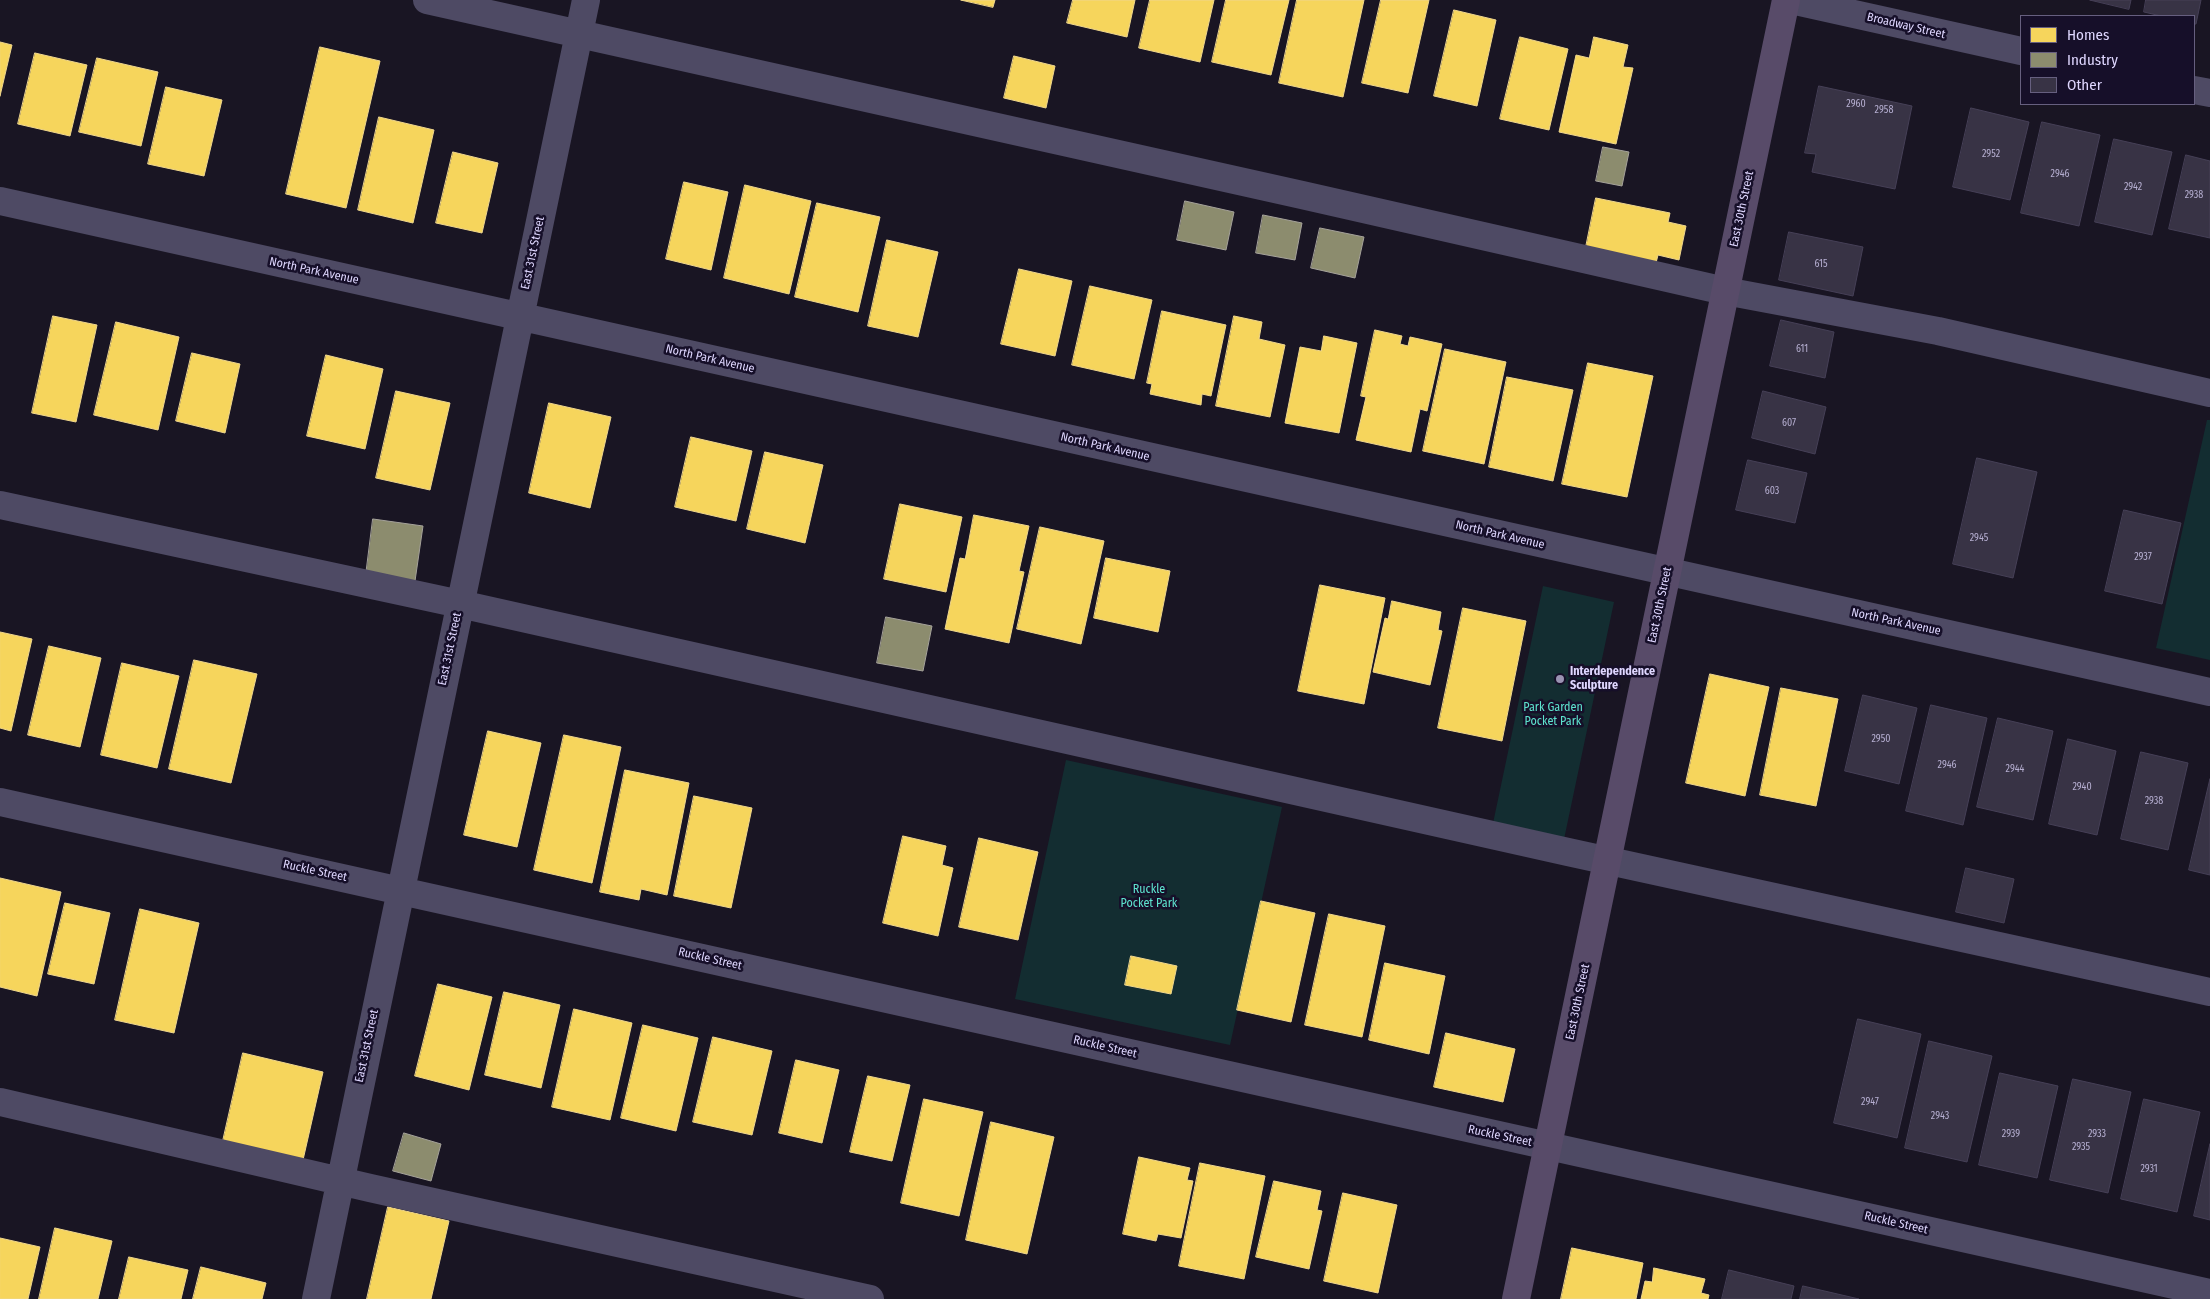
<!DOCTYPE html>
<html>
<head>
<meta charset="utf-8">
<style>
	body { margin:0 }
	#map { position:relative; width:2210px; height:1299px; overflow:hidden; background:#191523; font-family:"Fira Sans Condensed",sans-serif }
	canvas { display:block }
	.legend { position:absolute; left:2020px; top:15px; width:175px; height:90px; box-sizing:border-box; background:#160f29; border:1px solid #665f7f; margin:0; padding:6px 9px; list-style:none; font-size:15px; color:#dfd7ff }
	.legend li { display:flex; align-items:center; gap:10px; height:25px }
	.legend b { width:25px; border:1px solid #665f7f }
</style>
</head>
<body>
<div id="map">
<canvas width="2210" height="1299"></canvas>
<ul class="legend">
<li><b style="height:14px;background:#f6d55c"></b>Homes</li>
<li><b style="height:14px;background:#8c8c6e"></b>Industry</li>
<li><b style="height:14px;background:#383345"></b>Other</li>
</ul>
</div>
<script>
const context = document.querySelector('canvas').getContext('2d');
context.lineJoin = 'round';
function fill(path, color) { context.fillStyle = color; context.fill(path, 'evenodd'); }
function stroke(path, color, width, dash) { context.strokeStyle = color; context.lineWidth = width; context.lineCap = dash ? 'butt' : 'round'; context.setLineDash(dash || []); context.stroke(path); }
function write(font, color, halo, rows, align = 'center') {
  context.font = font + ' "Fira Sans Condensed",sans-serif'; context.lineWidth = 5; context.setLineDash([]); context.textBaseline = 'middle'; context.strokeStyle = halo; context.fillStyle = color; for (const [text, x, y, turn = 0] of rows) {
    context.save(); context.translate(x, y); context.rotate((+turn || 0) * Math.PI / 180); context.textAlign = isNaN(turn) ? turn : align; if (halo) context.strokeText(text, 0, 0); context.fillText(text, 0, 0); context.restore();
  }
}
fill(new Path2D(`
	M2207,420H2210V660L2156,648Z
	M1543,586L1614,602L1563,844L1492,828Z
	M1066,760L1282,807L1230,1045L1015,999Z`), '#132d31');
const homes = new Path2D(`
	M961,0H995L993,7Z
	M1073,0H1135L1127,37L1067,23Z
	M1150,0H1214L1200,62L1139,48Z
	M1226,0H1289L1271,75L1212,62Z
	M1297,0H1364L1343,97L1279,83Z
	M1381,0H1429L1408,93L1362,83Z
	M1454,10L1496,20L1477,106L1434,96Z
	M1520,37L1568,49L1549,130L1500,119Z
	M1594,37L1628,45L1623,67L1633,68L1616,144L1559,132L1576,55L1589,58Z
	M0,42L12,45L0,96Z
	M320,47L380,61L346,208L286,194Z
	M35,53L87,65L70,136L18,124Z
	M1014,56L1055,66L1046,108L1004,98Z
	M97,58L158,72L141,146L79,132Z
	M166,87L222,100L204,176L148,164Z
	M379,117L434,130L413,223L358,210Z
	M453,152L498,163L482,233L436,223Z
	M684,182L728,192L711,270L666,259Z
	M745,185L811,201L789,294L724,278Z
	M1596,198L1670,213L1668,222L1686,226L1679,260L1658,255L1655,267L1585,252Z
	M817,203L880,217L858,312L795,297Z
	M887,240L938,252L918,337L868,326Z
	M1019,269L1072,281L1055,356L1001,344Z
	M1090,286L1152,300L1134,379L1072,365Z
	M1162,311L1226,325L1211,396L1202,394L1201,405L1150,394L1152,384L1147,383Z
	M53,316L97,325L76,422L32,413Z
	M1234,316L1262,322L1259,339L1285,345L1270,417L1216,406Z
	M116,322L179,337L158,430L94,415Z
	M1375,330L1402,336L1400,344L1408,346L1410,337L1442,344L1427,411L1420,409L1411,452L1356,440L1366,397L1361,396Z
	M1324,336L1357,343L1339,433L1285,423L1300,347L1321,351Z
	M1445,349L1506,362L1484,464L1423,451Z
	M192,353L240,364L225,433L176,421Z
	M326,355L383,369L365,449L307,436Z
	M1588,363L1653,376L1627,497L1562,484Z
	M1507,377L1573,390L1553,481L1489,467Z
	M396,391L450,403L430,490L376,478Z
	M549,403L611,417L590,508L529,493Z
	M691,437L752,451L736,521L675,507Z
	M765,452L823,465L805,543L747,529Z
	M900,504L962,517L946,592L884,579Z
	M974,515L1029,526L1019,571L1024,572L1009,643L945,629L960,558L965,559Z
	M1040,527L1104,541L1081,644L1017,629Z
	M1106,558L1170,571L1158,632L1094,618Z
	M1320,585L1385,598L1364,704L1298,691Z
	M1392,601L1441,612L1438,630L1442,631L1430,685L1373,672L1385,618L1388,619Z
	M1463,608L1526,621L1502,741L1438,728Z
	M0,632L32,639L11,731L0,728Z
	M49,646L101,658L80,747L28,735Z
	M194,660L257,674L231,783L169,769Z
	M122,663L179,676L157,768L101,755Z
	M1710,674L1769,687L1745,796L1686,783Z
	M1781,688L1838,699L1816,806L1760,795Z
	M488,731L541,743L517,847L464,835Z
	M564,735L621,747L592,883L534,870Z
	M625,770L689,783L667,895L641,889L639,900L600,892Z
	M694,796L752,808L731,908L674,896Z
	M903,836L946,846L942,865L953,868L938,936L883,923Z
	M979,838L1038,852L1018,940L959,927Z
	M0,878L61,892L37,996L0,987Z
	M1261,901L1315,913L1291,1022L1237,1010Z
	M65,903L110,913L94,984L48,974Z
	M140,909L199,923L174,1033L115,1020Z
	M1329,914L1385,926L1362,1037L1305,1025Z
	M1131,956L1177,966L1171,994L1125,985Z
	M1385,963L1445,976L1429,1054L1369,1040Z
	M438,984L492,997L469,1090L415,1076Z
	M504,992L560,1005L541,1088L485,1075Z
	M574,1009L632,1023L610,1120L552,1107Z
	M643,1025L698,1038L676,1131L621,1118Z
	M1446,1033L1515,1049L1503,1102L1434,1087Z
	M713,1037L772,1051L752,1135L693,1122Z
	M243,1053L323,1072L303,1160L223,1141Z
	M796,1060L839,1070L822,1143L779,1133Z
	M868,1076L910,1085L892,1161L850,1152Z
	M924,1099L983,1112L959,1216L901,1203Z
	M991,1122L1054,1137L1027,1254L966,1240Z
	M1139,1157L1190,1168L1187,1180L1193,1181L1181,1238L1158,1234L1156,1241L1123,1234Z
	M1200,1163L1265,1176L1244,1279L1179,1266Z
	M1274,1181L1321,1191L1317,1210L1322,1211L1309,1269L1256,1257Z
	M1343,1193L1397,1205L1378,1293L1324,1281Z
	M388,1207L449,1221L431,1299H367Z
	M55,1228L112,1241L98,1299H39Z
	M0,1238L40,1247L28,1299H0Z
	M1572,1248L1643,1263L1636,1299H1561Z
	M129,1257L188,1270L181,1299H119Z
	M201,1267L266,1283L262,1299H193Z
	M1654,1268L1705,1279L1701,1293L1709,1295L1708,1299H1641L1645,1281L1652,1282Z`);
fill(homes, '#f6d55c');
stroke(homes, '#efd68d', 1);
const industry = new Path2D(`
	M1603,147L1629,152L1622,186L1596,181Z
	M1185,201L1234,212L1226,250L1177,240Z
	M1263,215L1302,223L1295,260L1256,253Z
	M1320,228L1364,237L1355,278L1311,268Z
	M373,519L423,526L415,581L366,575Z
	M886,617L932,626L923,671L877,663Z
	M404,1133L441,1144L431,1181L393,1171Z`);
fill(industry, '#8c8c6e');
stroke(industry, '#a5a29a', 1);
const building = new Path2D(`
	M2090,0H2131L2129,9Z
	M2146,0H2201L2196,24H2194V16H2161L2144,12Z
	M1819,86L1912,106L1895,189L1812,172L1816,154L1805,153Z
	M1971,108L2029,122L2010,200L1953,187Z
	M2042,122L2100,135L2079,226L2021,213Z
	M2114,139L2172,152L2152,235L2095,222Z
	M2186,155L2210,161V238L2169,229Z
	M1789,232L1863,247L1853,296L1779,280Z
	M1781,320L1834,332L1825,378L1770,366Z
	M1763,391L1826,407L1815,454L1752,438Z
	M1977,458L2037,472L2013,578L1953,564Z
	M1748,460L1807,473L1795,523L1736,510Z
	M2124,510L2181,523L2162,604L2105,591Z
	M1863,695L1917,708L1899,784L1845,771Z
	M1931,705L1987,718L1963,825L1906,811Z
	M1998,718L2053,731L2033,820L1977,807Z
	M2068,739L2116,751L2097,835L2049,824Z
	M2141,752L2188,763L2168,850L2121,839Z
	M2210,779V875L2189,870Z
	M1966,868L2014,879L2004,923L1956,912Z
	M1858,1019L1921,1034L1897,1138L1834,1123Z
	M1929,1041L1992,1056L1967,1162L1905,1148Z
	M2000,1073L2058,1086L2037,1178L1979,1165Z
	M2073,1079L2131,1092L2108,1193L2050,1180Z
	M2144,1099L2200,1112L2177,1212L2121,1199Z
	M2210,1144V1220L2194,1216Z
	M1729,1270L1794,1286L1791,1299H1722Z
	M1803,1286L1859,1299H1800Z`);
fill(building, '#383345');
stroke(building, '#464057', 1);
stroke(new Path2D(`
	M427,0L1302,195L1725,291L1938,331L2210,393
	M1791,0L2021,51
	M2194,90L2210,93
	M0,201L2210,692
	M0,505L460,604L1568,852L2210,992
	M0,802L2210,1293
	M0,1102L370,1188L870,1299
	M316,1299L586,0`), '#4e4a64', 28);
stroke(new Path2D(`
	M1516,1299L1786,0`), '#584b69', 28);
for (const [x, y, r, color] of [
	[1560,679,5,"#9a93b2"]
]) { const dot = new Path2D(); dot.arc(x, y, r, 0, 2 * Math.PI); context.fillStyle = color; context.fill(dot); stroke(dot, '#160f29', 2); }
write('10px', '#b5aed0', null, [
	["2960",1856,104],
	["2958",1884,110],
	["2952",1991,154],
	["2946",2060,174],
	["2942",2133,187],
	["2938",2194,195],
	["615",1821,264],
	["611",1802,349],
	["607",1789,423],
	["603",1772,491],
	["2945",1979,538],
	["2937",2143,557],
	["2950",1881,739],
	["2946",1947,765],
	["2944",2015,769],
	["2940",2082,787],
	["2938",2154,801],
	["2947",1870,1102],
	["2943",1940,1116],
	["2939",2011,1134],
	["2933",2097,1134],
	["2935",2081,1147],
	["2931",2149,1169]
]);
write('12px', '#dfd7ff', '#160f29', [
	["Broadway Street",1906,26,13],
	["East 30th Street",1742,209,-78],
	["East 31st Street",533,253,-78],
	["North Park Avenue",314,271,12],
	["North Park Avenue",710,359,13],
	["North Park Avenue",1105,447,13],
	["North Park Avenue",1500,535,13],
	["East 30th Street",1660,605,-78],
	["North Park Avenue",1896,622,12],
	["East 31st Street",450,649,-78],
	["Ruckle Street",315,871,12],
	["Ruckle Street",710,959,13],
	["East 30th Street",1578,1002,-78],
	["East 31st Street",367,1046,-78],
	["Ruckle Street",1105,1047,13],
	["Ruckle Street",1500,1136,12],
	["Ruckle Street",1896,1223,13]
]);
write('bold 12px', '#dfd7ff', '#160f29', [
	["Interdependence",1570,672],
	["Sculpture",1570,686]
], 'left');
write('12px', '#5ee4cf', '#160f29', [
	["Park Garden",1553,708],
	["Pocket Park",1553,722],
	["Ruckle",1149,890],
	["Pocket Park",1149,904]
]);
</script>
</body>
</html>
